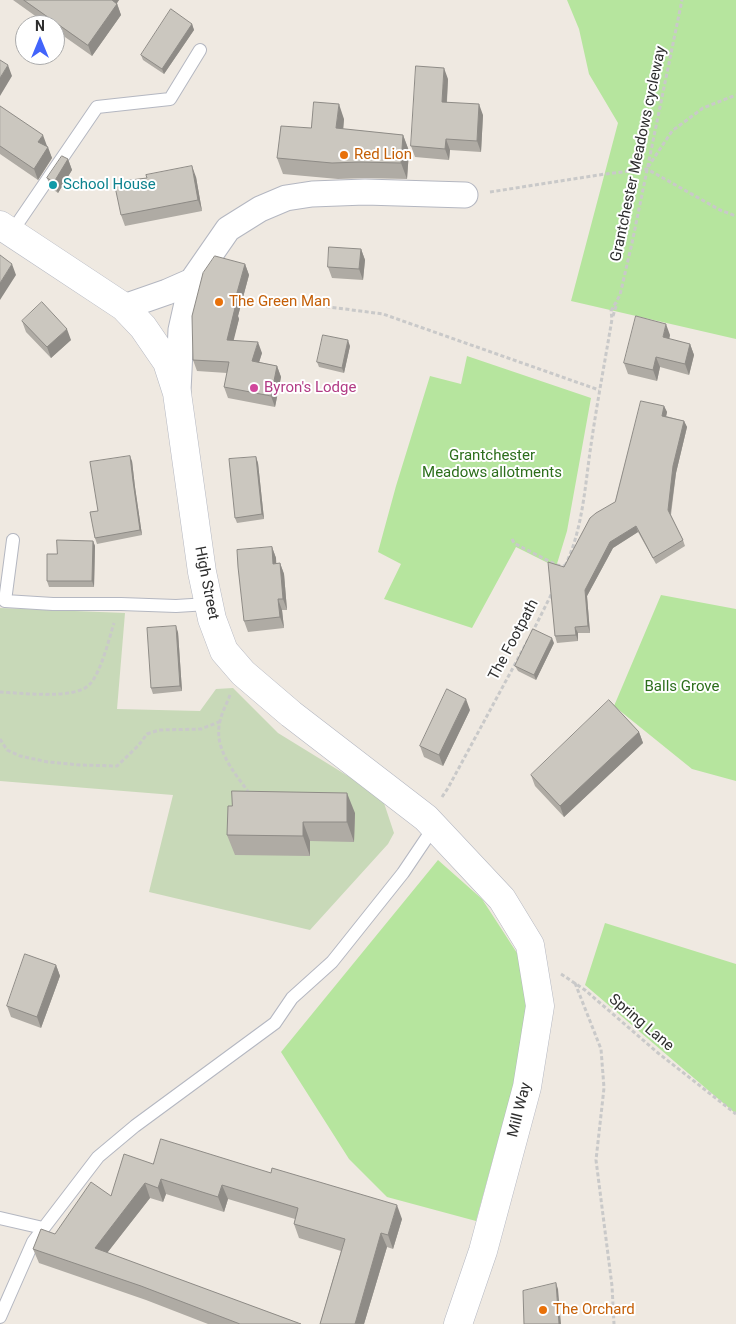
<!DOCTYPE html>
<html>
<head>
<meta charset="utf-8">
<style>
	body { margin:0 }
	#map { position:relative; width:736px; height:1324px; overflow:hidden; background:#efe9e1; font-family:Roboto,sans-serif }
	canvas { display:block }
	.north { position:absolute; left:15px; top:15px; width:50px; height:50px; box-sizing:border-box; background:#fff; border:1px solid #ababab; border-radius:50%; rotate:0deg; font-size:14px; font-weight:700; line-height:20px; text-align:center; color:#2e2e2e }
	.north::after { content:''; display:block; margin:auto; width:18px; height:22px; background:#4264fb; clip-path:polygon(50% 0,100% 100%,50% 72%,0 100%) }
</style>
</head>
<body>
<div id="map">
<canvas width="736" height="1324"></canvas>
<div class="north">N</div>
</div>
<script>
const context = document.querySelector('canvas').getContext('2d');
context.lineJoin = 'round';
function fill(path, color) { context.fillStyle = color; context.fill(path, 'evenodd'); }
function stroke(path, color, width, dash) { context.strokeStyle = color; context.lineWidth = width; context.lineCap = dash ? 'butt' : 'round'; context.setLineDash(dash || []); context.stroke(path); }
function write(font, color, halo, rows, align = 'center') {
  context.font = font + ' Roboto,sans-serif'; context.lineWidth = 4; context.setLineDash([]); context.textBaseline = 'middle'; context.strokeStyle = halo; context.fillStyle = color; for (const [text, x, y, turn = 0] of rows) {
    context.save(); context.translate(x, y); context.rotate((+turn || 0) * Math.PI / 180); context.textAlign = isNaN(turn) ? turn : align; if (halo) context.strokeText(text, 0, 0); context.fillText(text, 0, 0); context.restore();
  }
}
fill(new Path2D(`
	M567,0H736V339L571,301L618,123L589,74L579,29Z
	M467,356L591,398L567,531L556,567L516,547L472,628L384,599L401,564L378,552L396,486L430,376L461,384Z
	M661,595L736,609V781L692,769L614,706Z
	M438,860L482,899L528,970L530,1024L476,1221L387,1197L349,1159L281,1052Z
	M605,923L736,964V1114L585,985Z`), '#b6e59e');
fill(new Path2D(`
	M0,608L125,613L117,709L200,711L216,689L233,688L278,733L382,797L394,833L388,844L310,930L149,892L173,795L0,781Z`), '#c8d9b8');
const lane = new Path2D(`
	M11,233L97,107L170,99L200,50
	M13,540L5,601L53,604H121L176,606L208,604
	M0,1218L43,1228
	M0,1317L33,1242L98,1157L135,1126L275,1023L292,998L332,962L403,873L434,827`);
const street = new Path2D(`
	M124,307L167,292L192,281
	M178,391L181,330L192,281L228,229L260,209L286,198L312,194L365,192L465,195`);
const secondary = new Path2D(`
	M0,225L124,307L143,327L167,362L177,393L202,572L212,619L224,651L243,673L291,714L426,818L502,899L530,945L540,1006L527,1087L483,1251L458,1324`);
stroke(lane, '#b4b7c1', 14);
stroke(street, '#b4b7c1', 27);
stroke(secondary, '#b4b7c1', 29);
stroke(new Path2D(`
	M648,167L672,131L703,108L736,95
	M490,192L605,174L647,169L720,210L736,216
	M268,299L383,314L599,390
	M613,316L617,303
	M512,539L514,543L525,549L557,565L565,566
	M565,566C583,529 585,485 591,445C597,403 605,361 612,319L611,311L620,295L632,243L682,0
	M532,633L553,591
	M0,692C21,693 76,700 90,684C101,672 109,639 114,623
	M230,695C227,703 222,712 220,721C213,749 235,773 249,793V795
	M0,739L7,750L20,756L48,762L80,765L117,766L138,746L147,734L159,730L201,729L219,722
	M442,797L448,788L528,640
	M561,974L585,990L658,1053L736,1114
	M575,983L601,1049L604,1088L596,1160L612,1286L614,1324`), '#c9c9c9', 3, [4, 2.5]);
stroke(lane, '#fff', 12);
stroke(street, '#fff', 25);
stroke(secondary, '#fff', 28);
fill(new Path2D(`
	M13,0H119L117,3L121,15L92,56L55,30V25H48Z
	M192,24L194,30L164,74L143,60L141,55Z
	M448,79L447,102L483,115L481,152L450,150L449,160L415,157L411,146Z
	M0,106L47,146V147L52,158L38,180L0,154Z
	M344,119L343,129L403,135L409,151L407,179L365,178L338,179L283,174L277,158L311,128Z
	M68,159L72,170L58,193L51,188L47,178Z
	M196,177L202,211L125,226L121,215Z
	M361,249L365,260L363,280L332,278L328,267Z
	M245,264L249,275L238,316L239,319L233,340L262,353L259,362L277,366L281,377L275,407L228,398L224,387L227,373L197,371L193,360Z
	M22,321L71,340L51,358L26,332Z
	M670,335L669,339L690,344L694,355L689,375L660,367L657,381L628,374L624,363Z
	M350,346L344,373L319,367L317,362Z
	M664,406L667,412L666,416L684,421L687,427L676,473L671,515L683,540L685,546L656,564L638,532L613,548L587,596L590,633H578V641L557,643L555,636L564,567L615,502Z
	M256,457L258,463L264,519L237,523L235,518Z
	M132,461L135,487L142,535L97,544L95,538L98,511Z
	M93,541L95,546L94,587H49L47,581Z
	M272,547L276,558V563H280L284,574L287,610H282L284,628L248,632L244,621Z
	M178,632L182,691L153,694L151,688Z
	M554,643L536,680L518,671L515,666Z
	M470,710L443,766L424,757L420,746Z
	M639,732L643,743L564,817L535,786L531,775Z
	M355,813L354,842L310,841V856L235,855L227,835Z
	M56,965L60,976L41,1028L11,1017L7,1006Z
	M153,1164L402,1219L393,1249L387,1247L364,1324H320L341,1251L299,1238L294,1224L295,1219L228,1199L224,1212L166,1194L163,1202L150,1198L107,1253L301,1324H208L146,1300L39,1263L33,1249L111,1196Z`), '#afaba4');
fill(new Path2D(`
	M110,0H119L113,9Z
	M117,4L121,15L92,56L88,45Z
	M192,24L194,30L164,74L162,69Z
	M8,65L12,76L0,96V78Z
	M444,68L448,79L446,113L442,102Z
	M339,104L344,119L342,144L336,128Z
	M479,104L483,115L481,152L477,141Z
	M43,135L47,146L42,153L38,142Z
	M403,135L409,151L407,179L401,163Z
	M446,139L450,150L449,160L445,149Z
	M48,147L52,158L38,180L34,169Z
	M68,159L72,170L58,193L54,182Z
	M192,166L196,177L202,211L198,200Z
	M361,249L365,260L363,280L359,269Z
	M12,264L16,275L0,300V283Z
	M245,264L249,275L238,316L239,319L231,351L227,340L233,307Z
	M666,324L670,335L667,348L663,337Z
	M67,329L71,340L51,358L47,347Z
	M348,340L350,346L344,373L342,368Z
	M258,342L262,353L256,372L252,361Z
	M690,344L694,355L689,375L685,364Z
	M656,357L660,367L657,381L653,370Z
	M277,366L281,377L275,407L271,396Z
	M664,406L667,412L665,422L662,416Z
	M684,421L687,427L676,473L670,517L668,510L673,466Z
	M130,456L132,461L135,487L142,535L140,530L133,481Z
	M256,457L258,463L264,519L262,514Z
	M636,526L638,532L613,548L587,596L590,633L588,626L585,590L610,542Z
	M93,541L95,546L94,587L92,581Z
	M272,547L276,558L277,575L273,564Z
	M280,563L284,574L287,610L283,599Z
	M278,599L282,610L284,628L280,617Z
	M176,626L178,632L182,691L180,686Z
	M575,627L578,633V641L576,635Z
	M552,638L554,643L536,680L534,675Z
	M466,699L470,710L443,766L439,755Z
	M639,732L643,743L564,817L560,806Z
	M347,793L355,813L354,842L347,822Z
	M303,822L310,841V856L303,836Z
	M56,965L60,976L41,1028L37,1017Z
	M161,1179L166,1194L163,1202L158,1188Z
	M145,1183L150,1198L100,1262L95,1248Z
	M222,1185L228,1199L224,1212L218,1197Z
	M397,1205L402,1219L393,1249L388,1235Z
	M381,1233L387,1247L364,1324H355Z
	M556,1283L558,1289L561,1324H559Z`), '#8e8b86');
const building = new Path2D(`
	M24,0H112L117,4L88,45Z
	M171,9L192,24L162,69L141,55Z
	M0,60L8,65L0,78Z
	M416,66L444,68L442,102L479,104L477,141L446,139L445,149L411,146Z
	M314,102L339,104L336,128L403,135L401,163L360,162L332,163L277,158L281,126L311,128Z
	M0,106L43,135L38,142L48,147L34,169L0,146Z
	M62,156L68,159L54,182L47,178Z
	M192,166L198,200L121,215L114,182L147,178L146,175Z
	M329,247L361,249L359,269L328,267Z
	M0,255L12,264L0,283Z
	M215,256L245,264L233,307L235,308L227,340L258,342L252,361L277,366L271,396L224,387L229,362L193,360L192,316L203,273Z
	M42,302L67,329L47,347L22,321Z
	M636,316L666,324L663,337L690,344L685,364L656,357L653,370L624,363Z
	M323,335L348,340L342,368L317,362Z
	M641,401L664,406L662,416L684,421L673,466L668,510L683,540L653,558L636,526L610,542L585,590L588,626L575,627L576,635L555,636L548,562L564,567L590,518L596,513L615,502Z
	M130,456L133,481L140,530L95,538L90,512L98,511L90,462Z
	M256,457L262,514L235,518L229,459Z
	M57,540L93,541L92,581H47V554H57Z
	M272,547L273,564L280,563L283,599H278L280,617L244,621L238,567L237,550Z
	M176,626L180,686L151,688L147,628Z
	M533,629L552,638L534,675L515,666Z
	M447,689L466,699L439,755L420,746Z
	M609,700L639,732L560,806L531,775Z
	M232,791L347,793V822H303V836L227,835L228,806H232Z
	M25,954L56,965L37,1017L7,1006Z
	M161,1139L271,1173L272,1168L397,1205L388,1235L381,1233L355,1324H320L345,1239L294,1224L298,1208L222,1185L218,1197L161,1179L158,1188L145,1183L95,1248L301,1324H240L141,1286L33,1249L41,1229L55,1234L91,1182L111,1196L124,1154L153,1164Z
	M556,1283L559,1324H524L523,1291Z`);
fill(building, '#cbc7bf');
stroke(building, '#8e8b86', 1);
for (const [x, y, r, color] of [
	[344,155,5,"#e8710a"],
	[53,185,5,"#0f9aa8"],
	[219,302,5,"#e8710a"],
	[254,388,5,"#d1479c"],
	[543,1310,5,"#e8710a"]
]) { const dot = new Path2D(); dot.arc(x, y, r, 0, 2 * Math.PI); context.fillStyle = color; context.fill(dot); stroke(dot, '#fff', 2); }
write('15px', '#2e2e2e', '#fff', [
	["Grantchester Meadows cycleway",639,154,-78],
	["High Street",206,583,79],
	["The Footpath",514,640,-62],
	["Spring Lane",641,1023,40],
	["Mill Way",520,1110,-76]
]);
write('15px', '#c56008', '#fff', [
	["Red Lion",354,155],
	["The Green Man",229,302],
	["The Orchard",553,1310]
], 'left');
write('15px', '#0d838f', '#fff', [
	["School House",63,185]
], 'left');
write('15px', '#b23c85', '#fff', [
	["Byron's Lodge",264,388]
], 'left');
write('15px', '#2c6e1b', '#fff', [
	["Grantchester",492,456],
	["Meadows allotments",492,473],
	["Balls Grove",682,687]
]);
</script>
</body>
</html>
